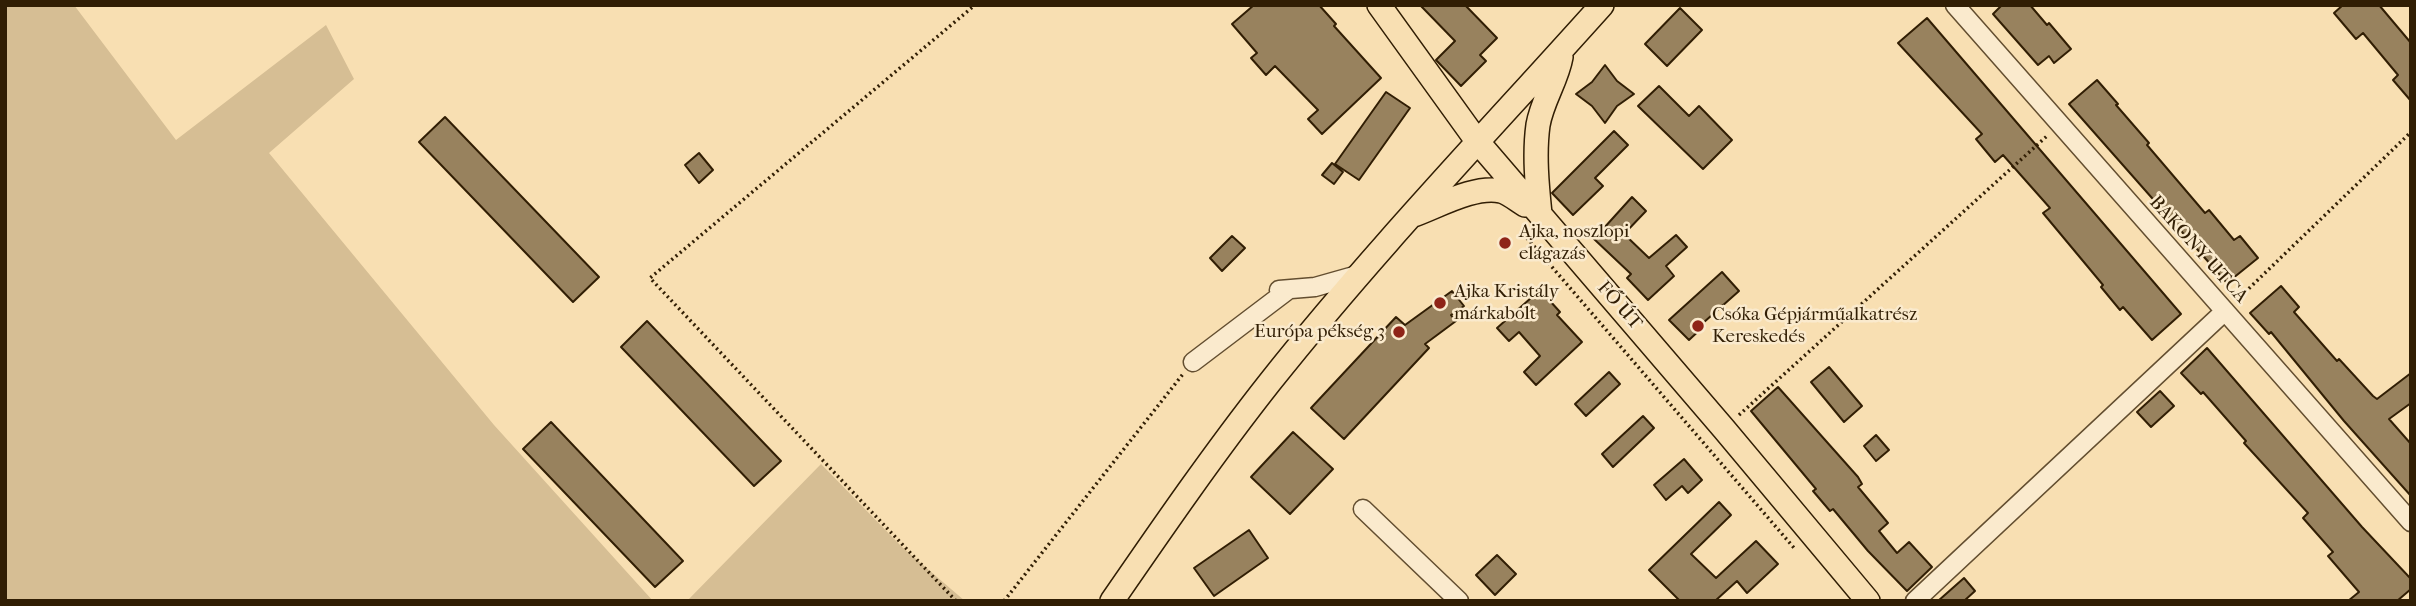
<!DOCTYPE html>
<html>
<head>
<meta charset="utf-8">
<style>
	body { margin:0 }
	#map { position:relative; width:2416px; height:606px; overflow:hidden; background:#f8dfb2; font-family:"IM FELL French Canon",serif }
	canvas { display:block }
	.frame { position:absolute; inset:0; border:7px solid #311e04; pointer-events:none }
</style>
</head>
<body>
<div id="map">
<canvas width="2416" height="606"></canvas>
<div class="frame"></div>
</div>
<script>
const context = document.querySelector('canvas').getContext('2d');
context.lineJoin = 'round';
function fill(path, color) { context.fillStyle = color; context.fill(path, 'evenodd'); }
function stroke(path, color, width, dash) { context.strokeStyle = color; context.lineWidth = width; context.lineCap = dash ? 'butt' : 'round'; context.setLineDash(dash || []); context.stroke(path); }
function write(font, color, halo, rows, align = 'center') {
  context.font = font + ' "IM FELL French Canon",serif'; context.lineWidth = 5; context.setLineDash([]); context.textBaseline = 'middle'; context.strokeStyle = halo; context.fillStyle = color; for (const [text, x, y, turn = 0] of rows) {
    context.save(); context.translate(x, y); context.rotate((+turn || 0) * Math.PI / 180); context.textAlign = isNaN(turn) ? turn : align; if (halo) context.strokeText(text, 0, 0); context.fillText(text, 0, 0); context.restore();
  }
}
fill(new Path2D(`
	M5,5H74L176,140L326,25L354,79L269,153L494,425L653,601H5Z
	M821,464L902,547L965,601H687Z`), '#d6be94');
const building = new Path2D(`
	M1254,5H1319L1336,24L1334,26L1381,78L1322,134L1308,119L1318,110L1275,66L1266,75L1251,58L1257,53L1232,24Z
	M1420,5H1465L1497,38L1480,55L1486,61L1461,86L1436,60L1455,41Z
	M2002,5H2030L2047,25L2049,23L2071,49L2054,63L2049,56L2038,65L1993,14Z
	M2343,5H2379L2411,43V101L2393,80L2398,75L2363,33L2356,39L2334,13Z
	M1680,8L1702,30L1667,66L1645,44Z
	M1927,18L2181,314L2152,340L2123,307L2120,310L2101,287L2103,285L2043,213L2050,208L2003,155L1995,162L1976,139L1982,134L1898,43Z
	M1605,65L1617,81L1634,94L1617,106L1605,123L1592,106L1576,94L1592,82Z
	M2097,80L2118,104L2116,105L2149,143L2147,145L2205,213L2209,210L2234,240L2240,236L2258,258L2227,283L2069,104Z
	M1659,86L1689,116L1699,106L1732,140L1703,169L1638,106Z
	M1386,92L1410,108L1359,180L1335,164Z
	M445,117L599,277L573,302L419,142Z
	M1614,131L1628,145L1595,178L1603,186L1573,215L1552,193Z
	M699,153L713,170L699,183L685,165Z
	M1332,163L1343,172L1334,184L1322,175Z
	M1632,197L1646,211L1624,234L1649,258L1676,235L1687,247L1666,266L1674,276L1648,300L1627,278L1631,274L1594,239Z
	M1232,236L1245,248L1222,271L1210,258Z
	M1722,272L1739,291L1703,323L1705,325L1689,340L1669,320Z
	M2281,286L2299,307L2294,312L2337,361L2339,359L2373,396L2377,399L2411,373V403L2389,419L2411,444V496L2344,421L2271,332L2269,334L2250,313Z
	M1540,290L1560,312L1557,315L1582,342L1536,385L1524,372L1540,356L1519,332L1509,341L1497,328Z
	M1452,291L1464,306L1451,315L1456,321L1425,344L1429,348L1344,439L1311,408L1396,317L1405,325Z
	M647,321L781,461L754,486L621,347Z
	M2207,348L2362,527L2411,579V589L2397,601H2348L2359,592L2328,556L2333,552L2303,518L2308,513L2244,443L2246,441L2203,392L2201,394L2181,373Z
	M1829,367L1862,406L1844,422L1811,382Z
	M1609,372L1620,384L1586,416L1575,404Z
	M1778,387L1858,477L1862,484L1858,487L1888,523L1879,531L1897,553L1909,542L1932,567L1907,591L1868,551L1833,509L1830,511L1813,491L1816,489L1751,411Z
	M2160,391L2174,406L2151,427L2137,412Z
	M1643,416L1654,428L1613,467L1602,454Z
	M551,422L683,561L655,587L523,449Z
	M1293,432L1333,469L1290,514L1251,477Z
	M1876,435L1889,450L1876,461L1864,446Z
	M1684,459L1702,480L1688,493L1682,486L1666,500L1654,485Z
	M1719,502L1731,515L1691,554L1716,578L1756,541L1778,564L1747,593L1737,581L1715,601H1680L1649,570Z
	M1249,530L1268,558L1214,596L1194,568Z
	M1497,555L1516,574L1495,595L1476,575Z
	M1964,578L1975,591L1964,601H1938Z`);
fill(building, '#98825e');
stroke(building, '#311e04', 2);
const minor = new Path2D(`
	M1955,5L2411,522
	M1279,290L1315,287L1361,274
	M1193,362L1288,290
	M1363,509L1459,601
	M1915,601L2225,311`);
const major = new Path2D(`
	M1379,5L1477,141L1724,429L1868,601
	M1540,214C1537,185 1534,154 1538,125C1542,101 1557,80 1561,57
	M1411,216C1437,207 1474,185 1501,191C1509,193 1518,201 1525,205
	M1112,601C1163,527 1214,453 1270,382C1374,251 1490,130 1602,5`);
stroke(minor, '#634e30', 21);
stroke(major, '#311e04', 26);
stroke(new Path2D(`
	M1532,235L1527,238L1795,549
	M2237,300L2411,132
	M1739,415L2047,136
	M956,601L650,278L975,5
	M1004,601L1183,374`), '#311e04', 3.5, [2, 3.5]);
stroke(minor, '#faeacd', 18);
stroke(major, '#f8dfb2', 23);
for (const [x, y, r, color] of [
	[1505,243,7,"#8f2418"],
	[1440,303,7,"#8f2418"],
	[1698,326,7,"#8f2418"],
	[1399,332,7,"#8f2418"]
]) { const dot = new Path2D(); dot.arc(x, y, r, 0, 2 * Math.PI); context.fillStyle = color; context.fill(dot); stroke(dot, '#faeacd', 2.5); }
write('19px', '#311e04', '#faeacd', [
	["Ajka, noszlopi",1519,232],
	["elágazás",1519,254],
	["Ajka Kristály",1454,292],
	["márkabolt",1454,314],
	["Csóka Gépjárműalkatrész",1712,315],
	["Kereskedés",1712,337],
	["Európa pékség 3",1385,332,"right"]
], 'left');
write('19px', '#311e04', '#faeacd', [
	["BAKONY UTCA",2198,250,48],
	["FŐ ÚT",1619,306,49]
]);
</script>
</body>
</html>
